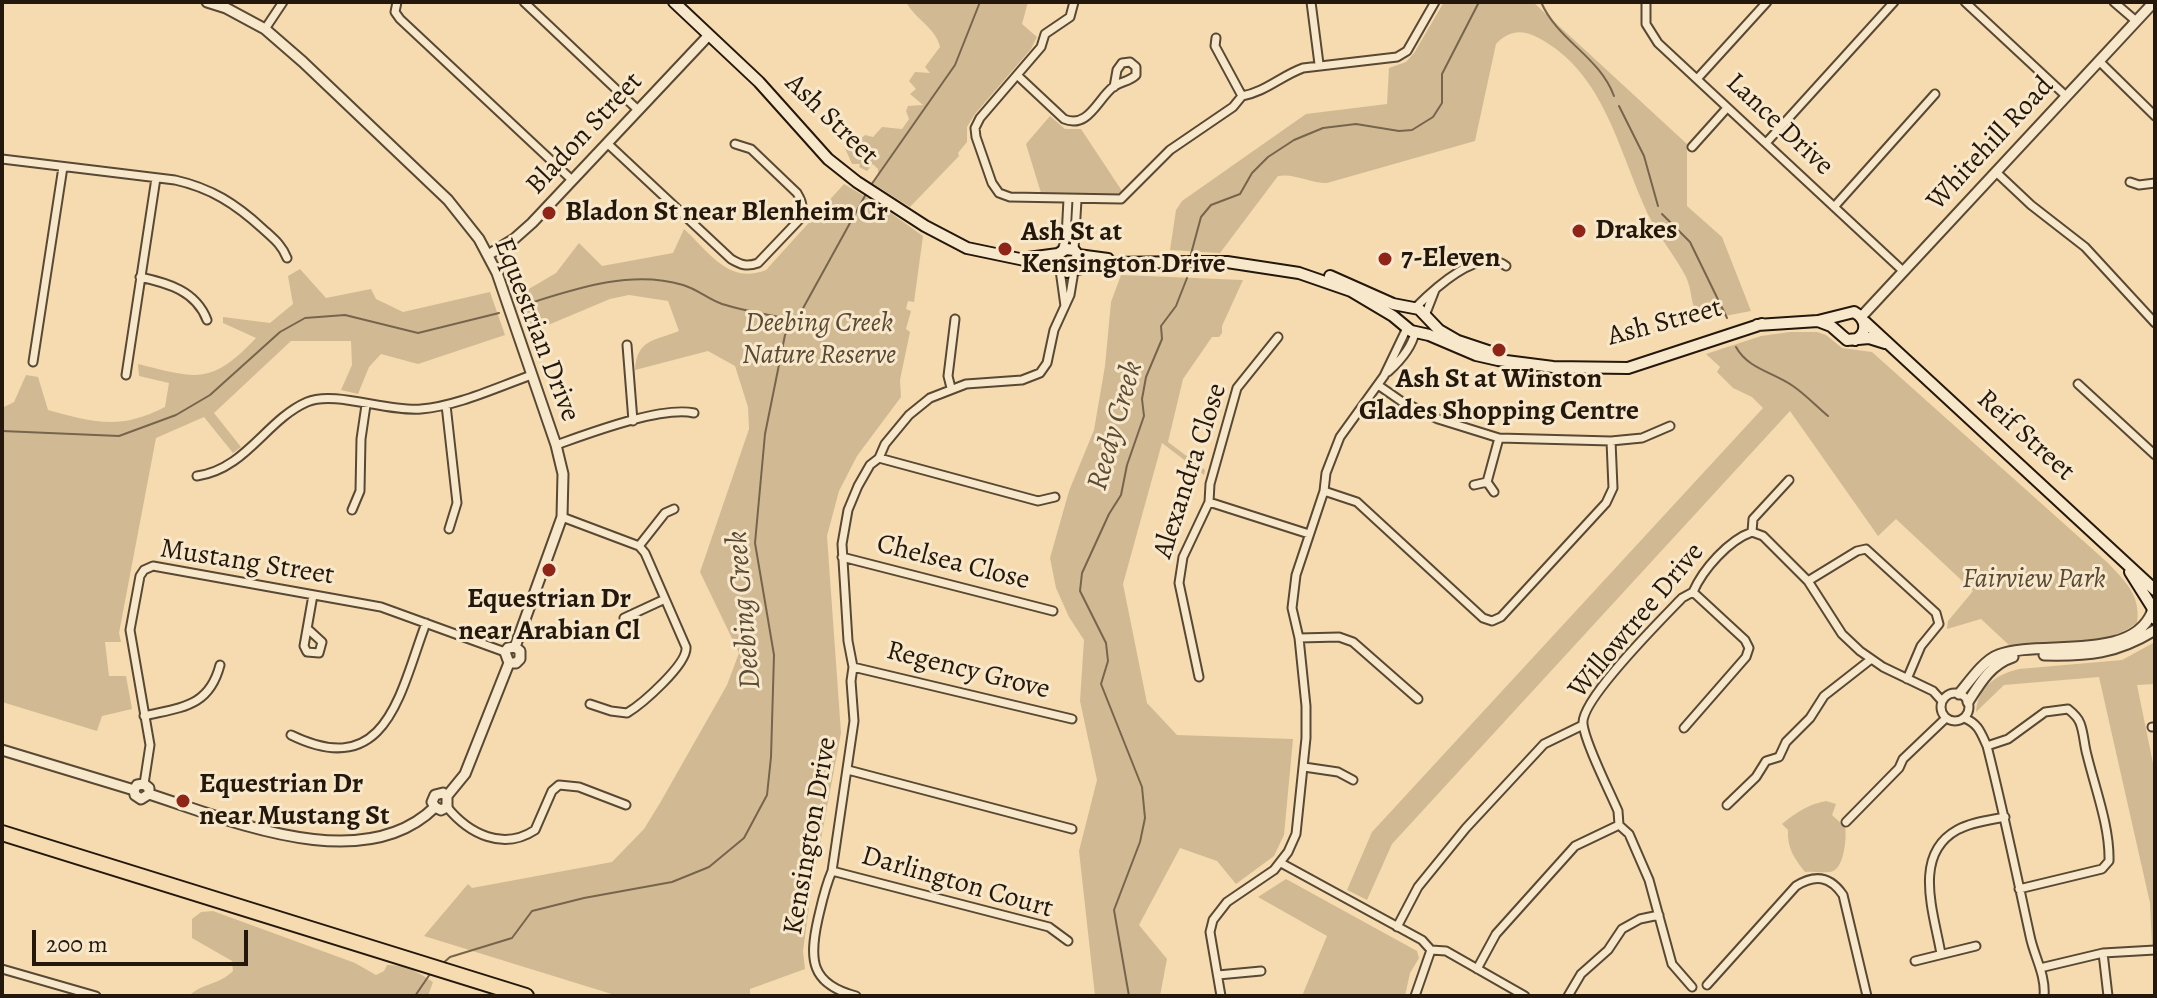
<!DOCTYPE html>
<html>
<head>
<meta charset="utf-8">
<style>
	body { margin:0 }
	#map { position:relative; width:2157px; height:998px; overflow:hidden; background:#f5dbaf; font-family:Alegreya,serif }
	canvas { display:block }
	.frame { position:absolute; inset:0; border:4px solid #24170b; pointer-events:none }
	.scale { position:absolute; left:32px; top:930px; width:216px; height:36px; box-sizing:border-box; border:4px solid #24170b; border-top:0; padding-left:10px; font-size:24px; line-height:28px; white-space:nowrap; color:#24170b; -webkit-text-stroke:6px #f8e8cb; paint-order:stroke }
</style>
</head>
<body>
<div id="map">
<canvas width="2157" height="998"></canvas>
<div class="frame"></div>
<div class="scale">200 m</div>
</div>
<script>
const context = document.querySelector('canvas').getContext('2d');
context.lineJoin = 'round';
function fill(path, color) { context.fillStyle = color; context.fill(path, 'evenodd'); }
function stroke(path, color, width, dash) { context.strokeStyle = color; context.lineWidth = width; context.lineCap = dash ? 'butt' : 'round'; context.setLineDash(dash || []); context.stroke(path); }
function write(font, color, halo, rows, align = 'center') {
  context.font = font + ' Alegreya,serif'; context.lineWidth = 6; context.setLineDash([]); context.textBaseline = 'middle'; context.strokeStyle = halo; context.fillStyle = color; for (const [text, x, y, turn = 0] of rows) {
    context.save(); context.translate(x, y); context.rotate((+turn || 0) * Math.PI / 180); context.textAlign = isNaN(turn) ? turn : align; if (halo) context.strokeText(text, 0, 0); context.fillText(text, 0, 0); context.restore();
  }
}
fill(new Path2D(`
	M906,2H1028L1022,24L1037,37L1031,49L975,114L967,127V142L958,153L959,156L910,207L872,183L878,175V169L873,164L867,171L859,167L860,164H852L844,146H853L865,135L873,137L882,127L902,129L909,119L906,111L908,106L923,105L910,94L916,89L909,81L915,72L930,73L925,67L940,47C936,28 915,19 906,2Z
	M1444,2H1533L1687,144V206L1722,237L1751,311L1704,320C1688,306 1694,294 1686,277C1676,257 1661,240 1651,220C1620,158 1608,79 1544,41C1525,30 1512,28 1496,44L1475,141L1327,183C1310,183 1294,173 1278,176L1220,253L1170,250L1176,210L1182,201L1306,114L1387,104L1389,68L1406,62L1414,53Z
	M1050,116L1065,129H1081L1122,191L1115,196L1041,193L1026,144Z
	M844,184L881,206L923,236L914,302L908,301L906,309L911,311L906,329L910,332L900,380L901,397L857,456L839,491L827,536L841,733L811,892L803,951L805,969L750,989V996H618L424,936L468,884L472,888L612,862L644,829L660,803L727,685L739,653L700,572L749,429L748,407L735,366L708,351L635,370C637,339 654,341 679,331L668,301L629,295L610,299L529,333L517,296L556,273L579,243L602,266L673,253L684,229C709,252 729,285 766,270Z
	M300,269L326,298L371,289L376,299L403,312L490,292L505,335L418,364L381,354L369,367L358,394L341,390L352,365L351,341H291L214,413L241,447L233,453L204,417L156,438L119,633L121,642H105L109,676H126L132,709L102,716L97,731L2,702V408L14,402L26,375L38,377L48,410C95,423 120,430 165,407L169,383L139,376L138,364C198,379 211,385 256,338L223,323V317L270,323L293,304L288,276Z
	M1121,275L1243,280L1222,326V333L1219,337H1212L1183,379L1168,442L1205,470L1204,475L1162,443L1123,584L1147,703L1177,735L1293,739L1284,835L1274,856L1236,884L1217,861L1180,848L1139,925L1167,959L1160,996H1095L1079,851L1097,780L1080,701L1084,640L1069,617L1056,588L1050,558L1069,491L1094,430L1105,366L1111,302Z
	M1790,332H1817L1826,335L1842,348L1872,352L2108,563C2126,582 2141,596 2137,623C2096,652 2056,637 2010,646L1981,619L1947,629L1948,621L1973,591L1896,519L1878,536L1790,411L1392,844L1367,900L1347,890L1372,832L1763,408L1752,397L1733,388L1717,372L1720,367L1706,354L1761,336Z
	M2155,642V684L2137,685L2155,773V946H2152L2150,903L2099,677L2004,685L1976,712C1978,687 1995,675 2019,669L2122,660Z
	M1826,801L1836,804L1832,815L1845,827C1847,837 1844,867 1833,871C1827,874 1813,871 1805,872C1794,858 1787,848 1788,830L1782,824C1795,813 1809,804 1826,801Z
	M1286,879L1417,951L1419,958L1410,973L1405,996H1302L1327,936L1258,897Z
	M213,911L355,963L376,975L384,971L387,965C404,964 420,973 433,982L428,996H189C202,983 219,985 233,971L232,961L192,938V919L201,912Z`), '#d1ba93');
stroke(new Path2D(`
	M1541,2C1558,41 1599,56 1614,96
	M1619,106L1644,156L1658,206
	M871,185L955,65L980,2
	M1662,214L1690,242L1727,318
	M1191,254L1201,217L1211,205L1240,194L1252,173L1268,157L1294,140L1323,128L1356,124L1399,131L1412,130L1433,117L1442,103V74L1479,2
	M521,306C572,290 629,269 683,285C697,289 708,299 722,304C745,311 770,315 794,320
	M1736,347C1748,369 1773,372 1793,386C1806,395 1816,406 1828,416
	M2,431L119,436L176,415L210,395L280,332L305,318L345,315L418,333L499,313
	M441,965L450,957L512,938L532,911L584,898L672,882L709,867L744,838L767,795L771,757L774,655L755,543L765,434L785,335L796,321L866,194
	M415,996L430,974
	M1129,996L1114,910L1140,842L1145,818L1142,787L1101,684L1108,661L1106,643L1080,591L1082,573L1109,514L1121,495L1127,465L1144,416L1142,399L1146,377L1162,339L1161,326L1176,306L1187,278`), '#77644c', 2);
const minor = new Path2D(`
	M397,2L395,12L400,19L572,180
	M524,2L638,110
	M1074,2L1070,17L1045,34L1041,47L980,118L975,128L976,137L992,183L999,193L1010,197L1121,199L1170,150L1233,107L1242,96C1265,92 1281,76 1303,68L1397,57L1407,51L1435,2
	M1311,2L1319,64
	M1646,2V24L1658,43L1902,270
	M1965,2L2066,96
	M2114,2L2136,21
	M265,29L283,2
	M1216,38L1215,46L1242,96
	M2099,61L2155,116
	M1017,75L1064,119C1088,129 1097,100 1113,87C1121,81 1129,82 1136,75V67L1130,62L1122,63L1117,70L1114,87
	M1697,79L1767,2
	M607,143L731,259C741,265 747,267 758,263L799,220C804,209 803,203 797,193L751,149L735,144
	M1766,143L1894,2
	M1692,147L1727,108
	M2,159L175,180C211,188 236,204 263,229C274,239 282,245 287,258
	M1996,172L2031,205L2085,247L2155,323
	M2130,182L2139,185L2155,183
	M1834,207L1935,94
	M1062,250L1066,238L1068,199
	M1074,250L1077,200
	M1060,270L1065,306
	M140,277C168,283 196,291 207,320
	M1415,308C1433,290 1479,246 1506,266
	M1426,313L1435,290
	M627,345L633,421
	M33,362L63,167
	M1388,372C1400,361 1412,348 1415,332
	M126,375L156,178
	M2078,384L2155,455
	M1378,385L1401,401L1438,419L1499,438L1611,441L1642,438L1670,426
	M951,388L948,376L955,319
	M446,405L457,503L449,529
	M556,445C590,433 661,406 694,413
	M879,458L1038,501L1055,497
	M197,476C246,469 266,420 307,402C334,390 387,412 421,409C458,406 497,387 532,375
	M1487,482L1499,438
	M1474,485L1487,482L1494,492
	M1324,491L1357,502L1483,618L1492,621L1501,617L1606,503L1613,488L1611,441
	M1209,502L1309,534
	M352,510L360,491L361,439L366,405
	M562,517L639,546L645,553L686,647C688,664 642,704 627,713L611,711L590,704
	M1752,532L1753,519L1789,480
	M639,546L665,513L674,509
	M842,557L1053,611
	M1808,581L1857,551L1866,549L1936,613L1939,624L1921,646L1907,679
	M624,618L665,599
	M309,630L322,642L319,653L307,652L304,646L313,595
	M1299,638L1339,637L1353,642L1418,699
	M853,667L1072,719
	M1199,677L1179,583L1183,557L1209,502L1210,484L1237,388L1278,337
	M1941 707a14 14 0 1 1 28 0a14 14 0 1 1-28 0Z
	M144,716C182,707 209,707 220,665
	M1964,718C1978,723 1981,733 1987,746C2003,809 2016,872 2030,936C2034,956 2046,975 2044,996
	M2152,727H2155
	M1684,728L1746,657L1749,648L1745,640L1693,592
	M291,735C387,782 400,692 426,623
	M1987,746L2008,739L2045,712L2068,709C2073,713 2078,717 2080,723C2084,733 2084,745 2087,755C2095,788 2110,827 2109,861L2102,869L2019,889
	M1304,767L1338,772L1353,780
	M848,770L1072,829
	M144,784L150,745L130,630L140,576L144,570L153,566L381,607L505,652
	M1727,805L1756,777L1766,761L1779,757L1786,742L1810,718L1824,696L1870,660
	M447,807C469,834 503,851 535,830L552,791L559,785L579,787L626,805
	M1846,822L1899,768L1903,759L1946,718
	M1281,863L1422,940L1431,950L1415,996
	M832,871L1049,927L1068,941
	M1397,927L1418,887L1466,828L1544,744L1583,725
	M1431,950L1446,951L1525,996
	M2103,953L2108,996
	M1941,954C1934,913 1912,855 1957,830C1971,822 1990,820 2005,817
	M1915,961L1976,946
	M2040,968L2103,953L2155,950
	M2,969L96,996
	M1477,969L1496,934L1575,846L1619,825
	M1218,975L1261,971
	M1707,985L1796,886C1815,874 1830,876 1843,895L1867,996
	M1692,987L1672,964L1649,880L1629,834L1619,825L1618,811C1609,790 1585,743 1583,724C1580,700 1663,618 1682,598L1693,592C1703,569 1729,540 1752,532L1763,536L1808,581L1842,634L1860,651L1883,667L1933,691L1942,701
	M856,996C810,984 809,959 818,919C822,902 825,887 832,871L854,721L851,681L853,667L848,641L842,544L848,510L858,486L870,465L879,458L885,444L909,415L930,398L966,384L1022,380L1040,373L1047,363L1054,330L1070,295L1074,271
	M1221,996L1210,932L1213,920L1227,902L1274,870L1288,852L1296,834L1306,738V706L1299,638L1292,608L1296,575L1324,491L1326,473L1340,437L1384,376L1407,328
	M1568,996L1581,974L1608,950L1622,929L1640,919L1659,915`);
const tertiary = new Path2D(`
	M207,2L226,8L265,29L303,62L448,200L479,239L497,273L556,445L563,474L562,517L515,647
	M488,255L514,239L532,223L709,35
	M1862,316L2154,2
	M2044,655C2088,656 2116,654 2155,630
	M509,663H516L520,659V651L515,647
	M509,663L505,652L508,648L515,647
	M1959,694C1969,682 1984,660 1998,655C2038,639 2132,663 2152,612
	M1968,702C1980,683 1991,664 2013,657
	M2,750L134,790
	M134,790L137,785L144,784L149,788V794
	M134,790L135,795L141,799L149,794
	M149,794C230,820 363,878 435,807
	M447,796L465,774L509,663
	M435,807L432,802L435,795L443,793L447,796
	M435,807L441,810L447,807V796`);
const secondary = new Path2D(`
	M674,2L759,82L828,159L857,182L925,226L967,248L1058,267L1067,272L1092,265L1107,263L1193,262H1227L1299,273L1351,291L1393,316L1411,331L1429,335L1476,355L1498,360L1553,367L1628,368L1762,324
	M1028,258L1058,254L1066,249L1074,250L1078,255L1108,259
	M1330,276L1393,304L1419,309L1439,330L1458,341L1500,355
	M1818,321L1831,326L1847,340L1869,338L1885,343
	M1865,322L2155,590
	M1757,325L1818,321L1854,312C1867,319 1868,333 1855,340
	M2130,572L2152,607L2155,619`);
const motorway = new Path2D(`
	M2,833L526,996`);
stroke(minor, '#584834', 11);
stroke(tertiary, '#584834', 13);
stroke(secondary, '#24170b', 14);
stroke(motorway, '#24170b', 18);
stroke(minor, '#f8e8cb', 7);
stroke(tertiary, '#f8e8cb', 9);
stroke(secondary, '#f8e8cb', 10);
stroke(motorway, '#f5dbaf', 14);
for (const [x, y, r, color] of [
	[549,213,8,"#8f2418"],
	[1579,231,8,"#8f2418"],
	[1005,249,8,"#8f2418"],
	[1385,259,8,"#8f2418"],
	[1499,350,8,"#8f2418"],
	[549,570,8,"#8f2418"],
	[183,801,8,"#8f2418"]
]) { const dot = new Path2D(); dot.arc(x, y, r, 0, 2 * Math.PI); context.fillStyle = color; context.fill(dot); stroke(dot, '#f8e8cb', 3); }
write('28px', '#24170b', '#f8e8cb', [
	["Ash Street",831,120,44],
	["Lance Drive",1779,125,43],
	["Bladon Street",585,134,-47],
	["Whitehill Road",1991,144,-47],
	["Ash Street",1665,323,-15],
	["Equestrian Drive",536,330,69],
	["Reif Street",2025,436,42],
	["Alexandra Close",1191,471,-72],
	["Mustang Street",247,563,9],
	["Chelsea Close",953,563,14],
	["Willowtree Drive",1637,621,-50],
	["Regency Grove",968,671,14],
	["Kensington Drive",811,836,-80],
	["Darlington Court",957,883,16]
]);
write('bold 28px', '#24170b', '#f8e8cb', [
	["Bladon St near Blenheim Cr",565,213],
	["Drakes",1595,231],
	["Ash St at",1021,233],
	["Kensington Drive",1021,265],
	["7-Eleven",1401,259],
	["Ash St at Winston",1499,380,"center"],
	["Glades Shopping Centre",1499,412,"center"],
	["Equestrian Dr",549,600,"center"],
	["near Arabian Cl",549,632,"center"],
	["Equestrian Dr",199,785],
	["near Mustang St",199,817]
], 'left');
write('italic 28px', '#584834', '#f8e8cb', [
	["Deebing Creek",819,324],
	["Nature Reserve",819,356],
	["Fairview Park",2034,580]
]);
write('italic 30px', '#5b4b36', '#f8e8cb', [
	["Reedy Creek",1116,426,-74],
	["Deebing Creek",745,610,-95]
]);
</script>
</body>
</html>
